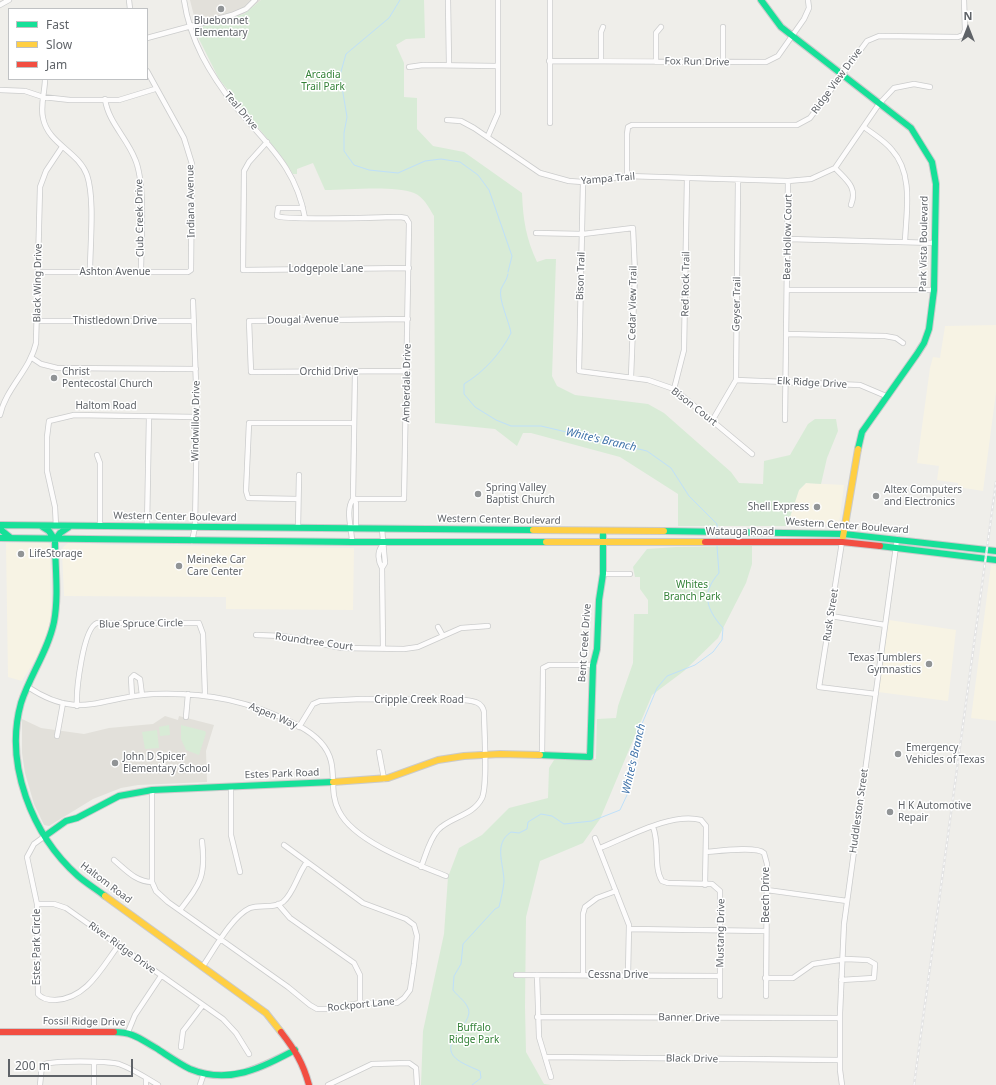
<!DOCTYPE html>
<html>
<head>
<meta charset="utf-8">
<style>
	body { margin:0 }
	#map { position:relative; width:996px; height:1085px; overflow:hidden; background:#efeeea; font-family:"Noto Sans",sans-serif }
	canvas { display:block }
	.legend { position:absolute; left:8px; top:8px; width:140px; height:72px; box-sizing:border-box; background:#fff; border:1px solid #bfc1c3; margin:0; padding:5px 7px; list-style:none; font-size:12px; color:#5f6368 }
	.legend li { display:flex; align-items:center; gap:8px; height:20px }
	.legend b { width:20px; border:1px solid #bfc1c3 }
	.north { position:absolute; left:948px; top:8px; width:40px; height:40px; -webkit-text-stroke:3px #fff; paint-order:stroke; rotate:0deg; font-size:11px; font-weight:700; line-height:16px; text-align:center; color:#5f6368 }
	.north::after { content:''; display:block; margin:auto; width:14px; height:18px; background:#5f6368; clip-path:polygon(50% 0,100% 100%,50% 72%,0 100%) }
	.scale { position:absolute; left:8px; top:1059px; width:125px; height:18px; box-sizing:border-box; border:2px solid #5f6368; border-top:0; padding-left:5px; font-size:12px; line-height:14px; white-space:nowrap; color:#5f6368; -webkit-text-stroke:3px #fff; paint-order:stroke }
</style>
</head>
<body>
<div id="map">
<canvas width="996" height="1085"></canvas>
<ul class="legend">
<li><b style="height:5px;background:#16e098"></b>Fast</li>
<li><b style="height:5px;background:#ffcf43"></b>Slow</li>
<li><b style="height:5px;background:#f24e42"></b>Jam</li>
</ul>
<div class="north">N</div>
<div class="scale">200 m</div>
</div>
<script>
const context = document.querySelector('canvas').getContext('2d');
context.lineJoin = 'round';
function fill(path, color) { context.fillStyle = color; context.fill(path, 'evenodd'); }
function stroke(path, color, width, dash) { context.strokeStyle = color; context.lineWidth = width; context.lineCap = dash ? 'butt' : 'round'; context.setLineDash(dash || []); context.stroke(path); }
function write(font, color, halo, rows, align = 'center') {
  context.font = font + ' "Noto Sans",sans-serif'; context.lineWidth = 3; context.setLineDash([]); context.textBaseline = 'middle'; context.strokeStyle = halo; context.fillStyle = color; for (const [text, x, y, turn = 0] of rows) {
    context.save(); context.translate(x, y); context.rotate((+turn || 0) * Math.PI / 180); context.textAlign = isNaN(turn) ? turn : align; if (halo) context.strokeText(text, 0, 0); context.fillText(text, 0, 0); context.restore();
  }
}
fill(new Path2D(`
	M996,325V392L983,491L958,487V483L937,480L939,466L917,463L930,368L933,357L940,358L945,326Z
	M806,483L844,485L839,524L787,526L799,490Z
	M48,542L50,546L51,614L47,635L38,655L22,681L8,677L6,543Z
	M68,543L109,545L354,548L353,610L226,609V597L64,596L62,552L63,547Z
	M991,565L996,566V721L971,718Z
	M889,620L956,630L948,701L878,692Z`), '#f7f3e4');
fill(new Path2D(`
	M190,0H261L244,14L197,28Z
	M165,716L178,720L179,716L214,725L206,751L207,782L138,785L121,788L93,799L49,826L44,825L34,804L25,773L22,753V719L41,728L84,734L109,728L153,724Z`), '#e2e0da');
fill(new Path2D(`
	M261,0H424L425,38L406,39L396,45L404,63V97L417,98V129L433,146L464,152L522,193C523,220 526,238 537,262L546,259H556L552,376L557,386L575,395L648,404L664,413L731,472L739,483L763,484L764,461L790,455L808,424L815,419H836L838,431L827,458L821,484L806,483L799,490L787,526H678V494L620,457L531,433H523L517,446L495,429L435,423L434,216C429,208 424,197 414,193C393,185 348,190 325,190L313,163L297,169V174H293L282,157L219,79L195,31L197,28L244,14Z
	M752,546V564L746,583L718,638L684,671L652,695L600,819L583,843L540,861L526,917L525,1007L526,1052L544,1084L552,1085H421L423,1031L444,934L448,877L459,848L482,835L509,808L548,798L549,768L554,760L596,759L597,719L616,718L618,706L633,663L634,614H648V600L640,589V577H635L633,567L647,549L676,547Z
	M169,725L170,735L160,736L159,727Z
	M181,725L205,731L206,733L199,755L186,750L181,739Z
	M157,730L159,748L145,749L142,732Z`), '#d8ebd6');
stroke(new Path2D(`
	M400,0L389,18L346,54L340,75L347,117L344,133V151L354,165L369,170L398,173L425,161L441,159L460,162L478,175L489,190L512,256L508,272
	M508,274C507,280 503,284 501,289C498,299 509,321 511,333C501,353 484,372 464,384V394L475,407L496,420L511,426H541L647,451L671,468L689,496L717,524V528
	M717,540V534
	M472,1085L481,1078L480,1071C457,1061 439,1055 460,1029C464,1025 468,1019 469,1013C469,1003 458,997 453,990L454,976L461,964L463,944L495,909L499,907C501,899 503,890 504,882C504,864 493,844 511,832L519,833L527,829L528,822L541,814L552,816L564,824L592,821L620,810L627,795L639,731L657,688L667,676L695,665L713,652L722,640L723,628C706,609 701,593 719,573L717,546`), '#bfe0f9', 1);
const street = new Path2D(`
	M129,0L130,9
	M184,0C190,41 210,74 235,106C266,144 296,166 305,218
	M448,0L449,65
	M550,0V123
	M0,5L9,0
	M723,27V63
	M147,38L232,15L246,9L255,0
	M549,61L766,62L778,56L804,19L809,8L808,0
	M601,61V32L603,27
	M656,62V33L661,27
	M409,67L423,65L498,66
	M45,79C45,92 40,105 43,118C48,144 78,151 87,175C95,199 90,245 90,272
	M0,90L25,91L43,97L70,100H119L155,89
	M105,99C108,122 127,138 135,159C146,184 141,243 141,272
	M447,120L461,121L474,128L540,173L569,181L583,182L627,176L788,181L811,179L835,168L879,104L894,88L914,84L930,87
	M864,127C873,134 885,141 892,150C914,174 906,213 905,242
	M488,136L498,113V0
	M267,142L249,162L244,171L243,270L409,268
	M835,168C846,180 858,187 851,205
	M627,176V134L628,127L632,125H797L810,118L867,41L879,36L958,37L963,35L965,30L964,0
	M583,182L579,371L648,380L674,389L752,454
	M303,208H278L277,216C285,221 383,217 400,217L406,218L409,223L404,499H353
	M536,233L583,234L633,228L635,273L631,377
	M788,239L935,243
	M38,272H188L191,270L192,164L184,138L147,71
	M787,290H934
	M37,321H194
	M786,334L885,336L896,338L903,343
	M32,358L41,364L57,368L196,369
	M407,371L251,372L249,321L408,319
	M736,380L860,385L886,396
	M674,389L684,350L687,178
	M0,415C6,388 30,370 36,343L40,187L46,171L62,147
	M785,420L788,181
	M712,421L736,380L738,180
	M97,455L100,463V526
	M298,499L248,498L246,491L249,423H354
	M56,526L55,507L47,471V437L49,421L74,415L197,417
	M147,527L149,416
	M298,528L299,475
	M352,529L356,525V503L353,499L355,372
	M382,529L385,563L382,568L383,649
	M192,541L195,527L197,412L193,301
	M352,542C352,529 345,510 353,499
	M842,542L819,687L876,694
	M382,568C378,561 377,552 382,546
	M603,574H630
	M831,616L885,625
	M438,627L443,636
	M256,635L283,636L342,648L404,649L418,647L461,628L488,626
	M28,687C79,721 100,697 153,694C207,692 251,701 299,726C312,733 327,745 331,761C335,777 330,795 339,811C354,842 416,864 446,876
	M132,696L131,678L134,675L140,679L142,695
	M77,706C76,691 83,628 97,623H199L203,634L205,695
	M186,717L188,694
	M299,727L313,704L320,701L362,699L464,700C474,701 482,702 484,712C484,730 488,784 482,798C473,816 450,817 438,830C429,840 426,855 421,867
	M57,736L63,703
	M379,752L384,779
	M542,756L543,668L549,665H593
	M231,787V835L240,872
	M152,790V882L156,891L168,902L288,987L310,1005L317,1009H329L360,1003H397L404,998L410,990L414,964L417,936L414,925L406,919L363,903L284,845
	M653,827C660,844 653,867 662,881L668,883L712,884L720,891V996
	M45,836L34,844L27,857L37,904L38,994C42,999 48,1000 55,1000C86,999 101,969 118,946
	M595,838L629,925L628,975
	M600,848C628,837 671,812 701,820L706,826V834L705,885
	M706,852C718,851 757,846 764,853L767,864L766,996
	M114,860C126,870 136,882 152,882
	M767,890L847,901
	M37,904H54L66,908L223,1019L236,1033L249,1054
	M278,904L290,918L354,963L360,975V1003
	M180,910C201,883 206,876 202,841
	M630,929L766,931
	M203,966C214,950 232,916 250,908C260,904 274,909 283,902C294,893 298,873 307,862
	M516,975L720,976
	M537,975L539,1037L551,1077
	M583,975V914L585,907L597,898L616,891
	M765,978H793L813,964L846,959L868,960L875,964L874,978L841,980
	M537,1017L840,1018
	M128,1032L135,1015L161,976
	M181,1047L183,1031L203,1005
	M545,1057L840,1060
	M40,1085L42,1065C53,1060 107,1061 119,1064C133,1069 145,1077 158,1085
	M94,1085V1063
	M146,1085V1078
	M200,1085L204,1073
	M328,1085L372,1064L409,1063L416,1068L417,1085
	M842,1085L840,1070V1013L844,924L897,539`);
const fast = new Path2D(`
	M761,0L781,27L911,128L932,162L936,184L934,290L929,329L924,343L917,354L862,432L858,449
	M0,525L533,530
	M41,526L49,531L55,540
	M69,527L60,533L55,540C55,567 59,595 54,622C48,651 30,675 21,703C4,764 32,835 78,876C86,883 96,889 105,896
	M0,529L11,538
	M664,531L844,534L996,551
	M0,538L352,542H546
	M880,546L996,560
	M540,755L590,757L593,665L597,649L599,600L603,574V531
	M45,836L66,821L77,818L119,796L152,790L333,782
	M114,1032C133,1032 140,1039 156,1048C167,1055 178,1063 190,1069C229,1085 261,1068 295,1050`);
const slow = new Path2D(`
	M533,530L664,531
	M843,537L858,449
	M546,542H705
	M333,782L388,778L438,760L464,756L500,754L540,755
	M105,896L266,1013L281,1032`);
const jam = new Path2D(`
	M705,542H842L880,546
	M0,1032H114
	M281,1032C295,1050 303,1063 309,1085`);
stroke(street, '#cbcccc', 6);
stroke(fast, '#cacacb', 8);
stroke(slow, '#cacacb', 8);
stroke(jam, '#cacacb', 8);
stroke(street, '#fdfcfc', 4.5);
stroke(fast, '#16e098', 6);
stroke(slow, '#ffcf43', 6);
stroke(jam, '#f24e42', 6);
const rail = new Path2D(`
	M914,1085L996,482`);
stroke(rail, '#e4e4e4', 2.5);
stroke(rail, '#fff', 1, [3]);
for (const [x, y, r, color] of [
	[221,9,4,"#919496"],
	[54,378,4,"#919496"],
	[478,494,4,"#919496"],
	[876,496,4,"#919496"],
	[817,507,4,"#919496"],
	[21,554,4,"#919496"],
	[179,566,4,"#919496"],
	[929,664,4,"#919496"],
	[898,754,4,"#919496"],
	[115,763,4,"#919496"],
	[890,812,4,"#919496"]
]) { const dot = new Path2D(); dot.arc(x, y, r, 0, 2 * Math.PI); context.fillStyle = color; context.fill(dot); stroke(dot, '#fff', 1.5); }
write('10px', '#5f6368', '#fff', [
	["Bluebonnet",221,21,"center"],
	["Elementary",221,33,"center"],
	["Christ",62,372],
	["Pentecostal Church",62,384],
	["Spring Valley",486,488],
	["Baptist Church",486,500],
	["Altex Computers",884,490],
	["and Electronics",884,502],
	["Shell Express",809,507,"right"],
	["LifeStorage",29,554],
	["Meineke Car",187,560],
	["Care Center",187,572],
	["Texas Tumblers",921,658,"right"],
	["Gymnastics",921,670,"right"],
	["Emergency",906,748],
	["Vehicles of Texas",906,760],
	["John D Spicer",123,757],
	["Elementary School",123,769],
	["H K Automotive",898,806],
	["Repair",898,818]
], 'left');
write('10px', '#5f6368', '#fff', [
	["Fox Run Drive",697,62,1],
	["Ridge View Drive",837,81,-54],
	["Teal Drive",241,111,50],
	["Yampa Trail",608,179,-5],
	["Indiana Avenue",191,201,-91],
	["Club Creek Drive",140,218,-91],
	["Bear Hollow Court",788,237,-89],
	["Park Vista Boulevard",924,244,-89],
	["Lodgepole Lane",326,269],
	["Ashton Avenue",115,272],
	["Bison Trail",581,276,-88],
	["Black Wing Drive",38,283,-89],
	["Red Rock Trail",686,284,-89],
	["Cedar View Trail",633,303,-89],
	["Geyser Trail",737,304,-89],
	["Dougal Avenue",303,320,-1],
	["Thistledown Drive",115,321],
	["Orchid Drive",329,372],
	["Amberdale Drive",407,383,-89],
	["Elk Ridge Drive",812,383,3],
	["Haltom Road",106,406],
	["Bison Court",694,407,38],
	["Windwillow Drive",196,421,-89],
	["Western Center Boulevard",175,517,1],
	["Western Center Boulevard",499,520,1],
	["Western Center Boulevard",847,526,4],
	["Watauga Road",740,532],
	["Rusk Street",831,615,-81],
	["Blue Spruce Circle",141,624,-1],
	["Roundtree Court",314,642,8],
	["Bent Creek Drive",585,643,-86],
	["Cripple Creek Road",419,700],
	["Aspen Way",273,716,23],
	["Estes Park Road",282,774,-2],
	["Huddleston Street",859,811,-82],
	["Haltom Road",106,883,37],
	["Beech Drive",766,895,-90],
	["Mustang Drive",721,933,-89],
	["Estes Park Circle",37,947,-90],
	["River Ridge Drive",122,948,36],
	["Cessna Drive",618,975],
	["Rockport Lane",361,1005,-6],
	["Banner Drive",689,1018,1],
	["Fossil Ridge Drive",84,1022,1],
	["Black Drive",692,1059,1]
]);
write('10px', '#348238', '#fff', [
	["Arcadia",323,75],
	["Trail Park",323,87],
	["Whites",692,585],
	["Branch Park",692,597],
	["Buffalo",474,1028],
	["Ridge Park",474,1040]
]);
write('italic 11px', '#4174aa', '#fff', [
	["White's Branch",601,440,13],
	["White's Branch",634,759,-77]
]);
</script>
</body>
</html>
